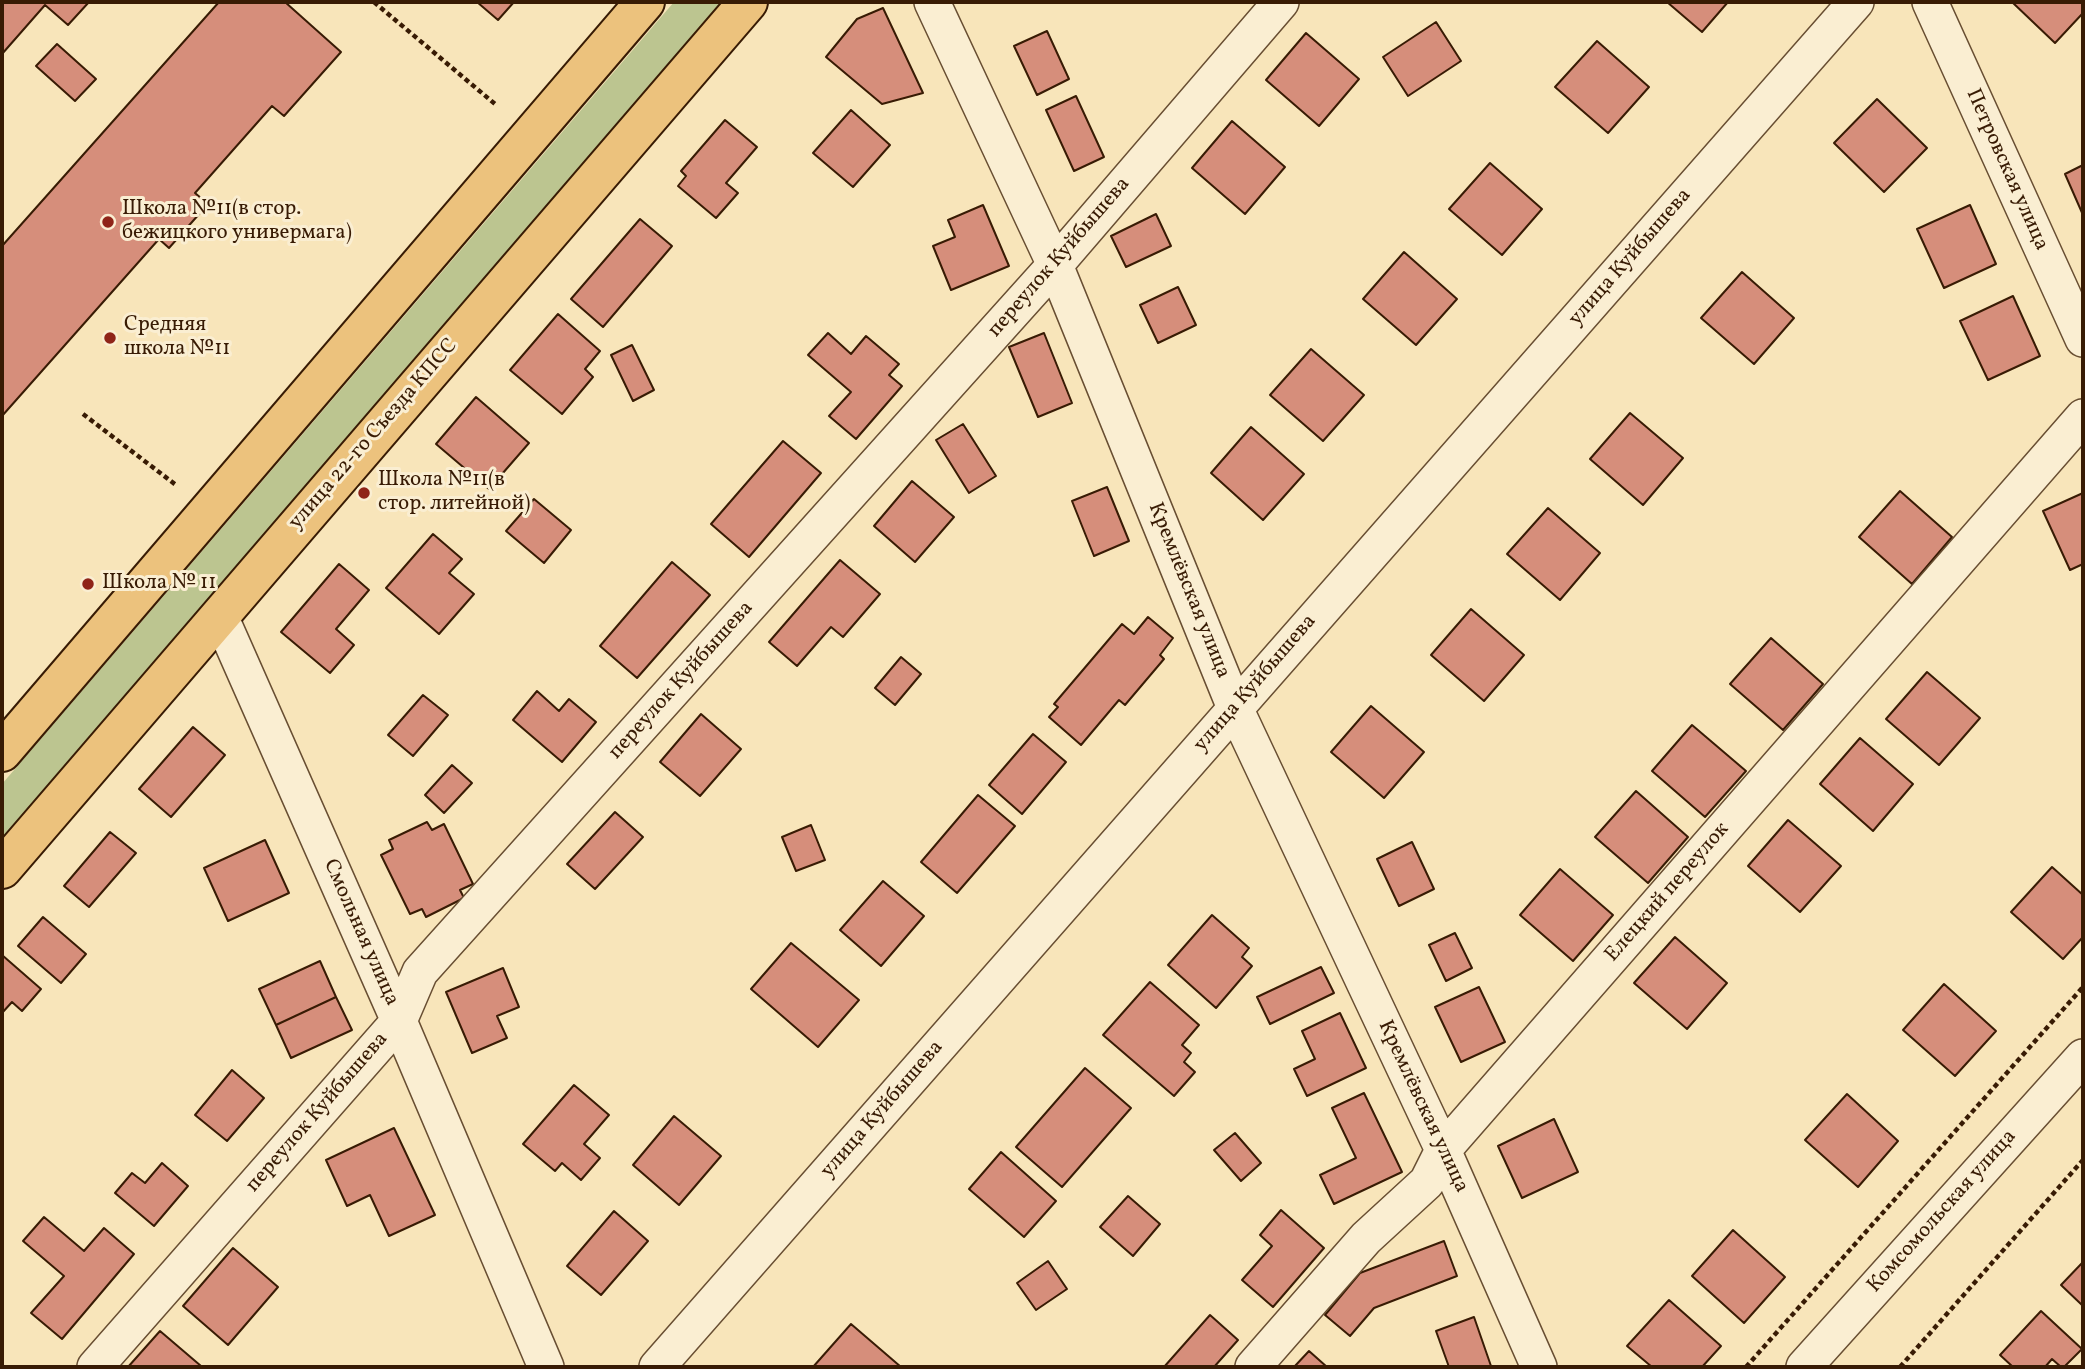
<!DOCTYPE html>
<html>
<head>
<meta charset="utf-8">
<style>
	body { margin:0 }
	#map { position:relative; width:2085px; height:1369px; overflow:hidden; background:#f8e5ba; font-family:Vollkorn,serif }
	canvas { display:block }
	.frame { position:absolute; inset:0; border:4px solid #381b04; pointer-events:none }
</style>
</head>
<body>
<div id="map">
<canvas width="2085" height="1369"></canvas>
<div class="frame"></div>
</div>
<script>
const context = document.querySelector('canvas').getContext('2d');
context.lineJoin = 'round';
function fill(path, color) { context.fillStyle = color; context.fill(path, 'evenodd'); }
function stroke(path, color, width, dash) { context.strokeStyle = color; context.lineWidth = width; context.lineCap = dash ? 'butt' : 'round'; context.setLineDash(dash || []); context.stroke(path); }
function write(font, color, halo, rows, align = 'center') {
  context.font = font + ' Vollkorn,serif'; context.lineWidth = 6; context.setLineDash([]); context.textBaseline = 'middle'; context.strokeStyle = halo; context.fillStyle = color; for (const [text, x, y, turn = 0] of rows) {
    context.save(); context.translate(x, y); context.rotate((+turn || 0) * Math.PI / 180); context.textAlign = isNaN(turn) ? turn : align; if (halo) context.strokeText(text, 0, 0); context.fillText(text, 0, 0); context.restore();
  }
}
fill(new Path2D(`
	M674,2H728L2,845V784Z`), '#bcc590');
const building = new Path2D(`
	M2,2H89L68,25L45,5L2,54Z
	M219,2H285L341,52L284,116L272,106L195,193L208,204L169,248L159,239L2,416V246Z
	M477,2H514L498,20Z
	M1667,2H1728L1702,32Z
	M2012,2H2083V13L2055,43Z
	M883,8L923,93L882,104L826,57L857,19Z
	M1436,22L1461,61L1408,96L1383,57Z
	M1047,31L1069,79L1037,95L1014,46Z
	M1306,33L1359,79L1319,126L1266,80Z
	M1597,41L1649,87L1608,133L1555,87Z
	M57,44L96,79L75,101L36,66Z
	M1076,96L1104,157L1074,171L1046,110Z
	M1877,99L1927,148L1884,192L1834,143Z
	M851,110L890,145L853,187L813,153Z
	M725,120L757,147L726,183L738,193L716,218L678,186L686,176L681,171Z
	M1232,121L1285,167L1245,214L1192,168Z
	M1490,163L1542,209L1502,255L1449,209Z
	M2083,165V215L2065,174Z
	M983,205L1009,266L951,290L933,246L955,237L948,220Z
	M1970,205L1996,264L1944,288L1917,229Z
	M1156,214L1171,246L1126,267L1111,236Z
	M640,219L672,246L603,327L571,299Z
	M1404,252L1457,299L1416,345L1363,299Z
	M1742,272L1794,318L1754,364L1701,318Z
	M1178,287L1196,325L1158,343L1140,305Z
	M2013,296L2040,356L1988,380L1960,321Z
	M558,314L600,351L585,369L593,377L562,414L510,370Z
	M828,333L851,354L866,336L899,364L889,375L902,386L856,439L829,416L851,392L808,355Z
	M1044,333L1072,403L1038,417L1009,347Z
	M632,345L654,390L633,401L611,355Z
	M1311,349L1364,395L1323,441L1270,395Z
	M476,397L529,443L489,489L436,444Z
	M1630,413L1683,458L1643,505L1590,459Z
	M963,424L996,476L969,493L936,440Z
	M1251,427L1304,474L1263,520L1211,473Z
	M783,441L821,473L749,557L711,524Z
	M912,481L954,517L915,562L874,526Z
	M1107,487L1129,541L1094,556L1072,501Z
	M1900,491L1952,537L1912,584L1859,537Z
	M2083,493V564L2070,570L2043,511Z
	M534,499L571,530L544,563L506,531Z
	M1548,508L1600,553L1560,600L1507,554Z
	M433,534L462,559L449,573L474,594L439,634L386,588Z
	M840,560L880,594L843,637L831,627L797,666L769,642Z
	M672,562L710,595L637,678L600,646Z
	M339,564L369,590L336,629L354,645L330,673L281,632Z
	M1471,609L1524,655L1484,701L1431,655Z
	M1148,617L1173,638L1160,655L1164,659L1125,705L1119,700L1081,745L1049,717L1058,707L1054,704L1122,624L1134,634Z
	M1771,638L1823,684L1783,730L1730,684Z
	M901,657L921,674L895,705L875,688Z
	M1927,672L1980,718L1939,765L1886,719Z
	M537,691L559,711L569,699L596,722L562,762L513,720Z
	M423,695L448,715L413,756L388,735Z
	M1371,706L1424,752L1384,798L1331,752Z
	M701,714L741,749L700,796L660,762Z
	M1692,725L1746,771L1705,817L1652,771Z
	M193,727L225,755L171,817L139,789Z
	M1033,734L1066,762L1022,814L989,785Z
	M1860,738L1913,784L1873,831L1820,784Z
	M452,765L472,783L444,813L425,795Z
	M1636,791L1688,837L1648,883L1595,837Z
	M978,795L1015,826L957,893L921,862Z
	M615,812L643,837L595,889L567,864Z
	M1788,820L1841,866L1800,912L1748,866Z
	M427,822L432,830L444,824L473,884L460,890L464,898L426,917L422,909L410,914L381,855L393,849L389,840Z
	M811,825L825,860L796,871L782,837Z
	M110,832L136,853L89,907L64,886Z
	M265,840L289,893L228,921L204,868Z
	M1412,842L1434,889L1399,906L1377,859Z
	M2052,867L2083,895V937L2063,959L2011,912Z
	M1560,869L1613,915L1573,961L1520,915Z
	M883,881L924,916L881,966L840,930Z
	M1212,915L1249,948L1242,957L1252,966L1216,1008L1168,965Z
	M43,917L86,954L61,983L18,946Z
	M1455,933L1472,968L1446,981L1429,945Z
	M1675,937L1727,983L1687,1029L1634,983Z
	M791,943L859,1000L818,1047L751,989Z
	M2,955L41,989L22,1011L12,1002L2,1013Z
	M320,961L336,997L276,1025L259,989Z
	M1321,967L1334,993L1270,1024L1257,997Z
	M503,968L519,1007L497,1016L507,1038L472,1053L446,992Z
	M1150,982L1199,1025L1182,1045L1191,1053L1184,1062L1195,1072L1174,1096L1103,1035Z
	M1944,984L1996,1031L1955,1076L1903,1030Z
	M1479,987L1505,1042L1461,1062L1435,1007Z
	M336,997L352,1030L291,1058L276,1025Z
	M1340,1013L1366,1068L1307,1096L1294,1069L1315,1059L1302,1031Z
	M1085,1068L1131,1108L1062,1187L1016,1147Z
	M232,1070L264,1098L227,1141L195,1115Z
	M574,1085L609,1115L584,1144L600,1158L581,1180L562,1163L555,1171L523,1144Z
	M1364,1093L1402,1172L1334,1204L1320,1175L1356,1158L1332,1108Z
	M1847,1094L1898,1141L1858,1187L1805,1140Z
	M674,1116L721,1156L679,1205L633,1165Z
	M1554,1119L1578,1172L1522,1198L1498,1146Z
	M394,1128L435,1215L389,1236L370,1195L347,1206L326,1160Z
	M1235,1133L1261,1163L1241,1181L1214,1150Z
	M1001,1152L1056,1201L1024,1237L969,1189Z
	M162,1163L188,1186L154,1226L115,1193L132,1173L145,1183Z
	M1128,1196L1160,1224L1133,1256L1100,1227Z
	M1281,1210L1324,1248L1273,1307L1242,1280L1272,1246L1260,1235Z
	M614,1211L648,1241L601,1295L567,1266Z
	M44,1217L84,1251L104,1228L134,1254L62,1339L31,1313L64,1276L23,1241Z
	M1733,1230L1785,1277L1744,1323L1692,1276Z
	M1444,1241L1457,1276L1374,1308L1350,1336L1325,1315L1360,1273Z
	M233,1248L278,1287L228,1345L183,1306Z
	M1048,1261L1067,1289L1036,1310L1017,1283Z
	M2083,1262V1306L2061,1285Z
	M1669,1300L1721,1346L1702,1367H1652L1627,1346Z
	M2041,1311L2082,1349L2064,1367H2061L2052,1359L2045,1367H2013L2000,1355Z
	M1210,1315L1238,1340L1214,1367H1164Z
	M1474,1317L1491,1366L1449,1367L1436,1331Z
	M851,1324L901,1367H813Z
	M160,1331L201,1366L200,1367H128Z
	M1309,1351L1327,1367H1294Z`);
fill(building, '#d68e7b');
stroke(building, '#381b04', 2);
const minor = new Path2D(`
	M932,2L1055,265L1235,708L1443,1150L1539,1367
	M1930,2L2083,339
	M220,616L399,1021L546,1367
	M95,1367L399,1021L420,972L1055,265L1281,2
	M657,1367L1856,2
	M1253,1367L1366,1238L1427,1182L1443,1150L2083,417
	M1804,1367L2083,1057`);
const primary = new Path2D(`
	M2,752L645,2
	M2,869L748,2`);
stroke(minor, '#684e32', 38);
stroke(primary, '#381b04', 42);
stroke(new Path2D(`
	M374,2L495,104
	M83,414L176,485
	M1746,1367L2083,987
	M1900,1367L2083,1160`), '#381b04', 4.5, [5, 3.5]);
stroke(minor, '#faeed2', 35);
stroke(primary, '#ecc27d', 38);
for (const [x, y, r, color] of [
	[108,222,7,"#8f2418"],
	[110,338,7,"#8f2418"],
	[364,493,7,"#8f2418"],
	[88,584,7,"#8f2418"]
]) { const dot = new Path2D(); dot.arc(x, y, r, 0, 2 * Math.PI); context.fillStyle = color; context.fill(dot); stroke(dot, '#faeed2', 2.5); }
write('21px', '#381b04', '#faeed2', [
	["Петровская улица",2006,170,66],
	["переулок Куйбышева",1060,258,-49],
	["улица Куйбышева",1631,258,-49],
	["улица 22-го Съезда КПСС",374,435,-49],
	["Кремлёвская улица",1188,591,68],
	["переулок Куйбышева",682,681,-48],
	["улица Куйбышева",1256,684,-49],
	["Елецкий переулок",1668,893,-49],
	["Смольная улица",360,933,66],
	["Кремлёвская улица",1422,1107,65],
	["улица Куйбышева",883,1110,-49],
	["переулок Куйбышева",318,1113,-49],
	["Комсомольская улица",1943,1212,-48]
]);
write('21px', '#381b04', '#faeed2', [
	["Школа №11(в стор.",122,210],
	["бежицкого универмага)",122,234],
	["Средняя",124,326],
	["школа №11",124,350],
	["Школа №11(в",378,481],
	["стор. литейной)",378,505],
	["Школа № 11",102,584]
], 'left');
</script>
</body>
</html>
